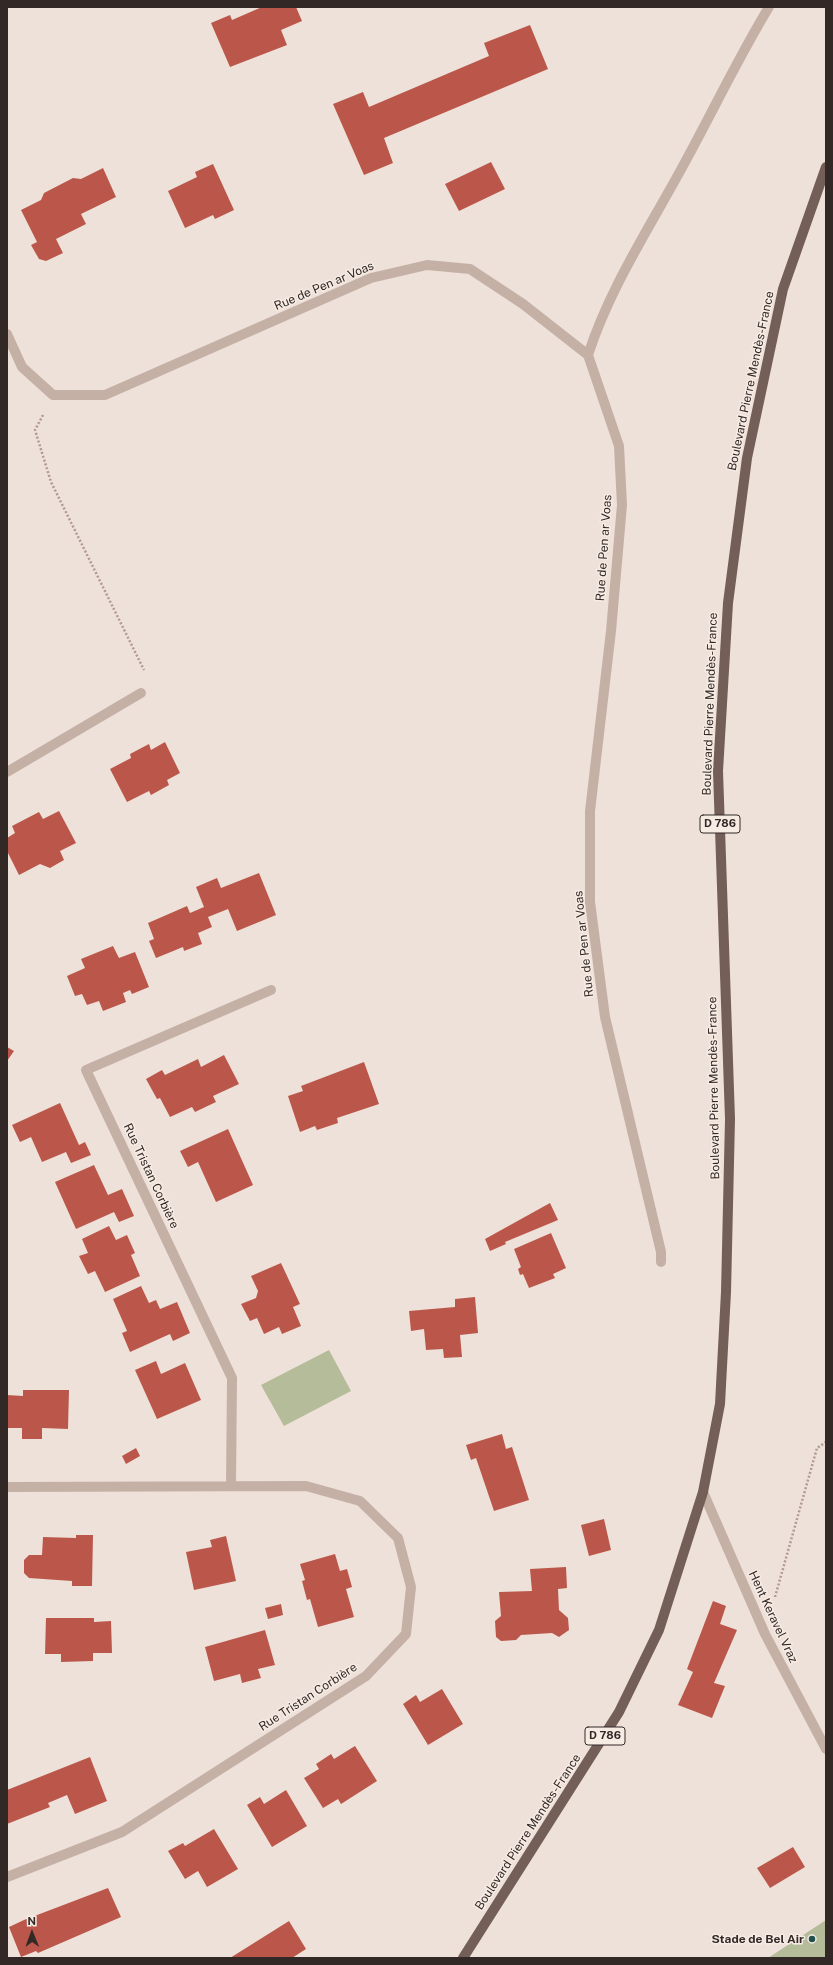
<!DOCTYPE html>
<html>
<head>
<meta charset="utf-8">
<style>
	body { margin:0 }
	#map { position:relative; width:833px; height:1965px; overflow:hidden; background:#eee1d9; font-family:"Public Sans",sans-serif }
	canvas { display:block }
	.frame { position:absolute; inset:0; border:8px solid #322826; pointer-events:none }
	.north { position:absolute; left:12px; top:1913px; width:40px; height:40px; -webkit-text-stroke:3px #f7ece4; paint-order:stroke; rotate:359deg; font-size:11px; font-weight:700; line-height:16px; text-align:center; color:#322826 }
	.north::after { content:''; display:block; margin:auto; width:14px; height:18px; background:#322826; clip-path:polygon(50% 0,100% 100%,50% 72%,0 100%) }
</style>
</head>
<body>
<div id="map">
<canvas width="833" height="1965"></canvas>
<div class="frame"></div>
<div class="north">N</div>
</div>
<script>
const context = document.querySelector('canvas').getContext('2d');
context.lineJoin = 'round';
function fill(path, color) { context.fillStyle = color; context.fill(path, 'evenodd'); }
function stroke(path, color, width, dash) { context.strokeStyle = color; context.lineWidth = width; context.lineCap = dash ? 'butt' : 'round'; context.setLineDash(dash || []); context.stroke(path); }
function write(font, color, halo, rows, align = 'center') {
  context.font = font + ' "Public Sans",sans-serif'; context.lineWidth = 3; context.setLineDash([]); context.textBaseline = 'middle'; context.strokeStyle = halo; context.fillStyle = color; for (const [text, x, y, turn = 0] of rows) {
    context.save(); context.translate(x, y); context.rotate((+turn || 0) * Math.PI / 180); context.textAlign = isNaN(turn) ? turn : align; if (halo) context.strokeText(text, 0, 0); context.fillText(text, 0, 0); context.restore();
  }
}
fill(new Path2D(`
	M329,1350L351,1391L284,1426L261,1385Z
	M826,1920V1958H768Z`), '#b5bc9a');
fill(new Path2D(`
	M262,7H296L302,21L281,30L287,45L230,67L211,23L230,15L232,20Z
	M530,25L548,69L384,138L393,163L364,175L333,104L363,92L369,107L489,56L484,43Z
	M491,162L505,189L459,211L445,184Z
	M213,164L234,210L215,219L213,215L185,228L168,191L197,177L195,172Z
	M103,168L116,197L81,214L86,224L56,239L63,253L46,261L39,259L31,245L37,242L21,210L41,200L44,193L73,178L81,179Z
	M165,742L180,773L167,780L169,785L151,795L149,791L127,802L110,769L131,758L130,754L149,744L151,750Z
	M59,811L76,843L60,851L64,860L50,868L40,864L19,875L7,851V838L15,833L12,826L39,812L43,819Z
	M259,873L276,915L237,931L228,909L208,917L212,927L198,933L202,944L184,951L183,947L156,958L149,941L154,939L148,923L187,906L190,913L204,907L196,887L217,878L221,888Z
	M113,946L119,958L135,952L149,987L132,994L130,990L123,993L126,1002L103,1011L99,1001L87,1005L82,994L75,996L67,976L85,968L81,959Z
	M7,1047L14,1051L7,1061Z
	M224,1055L239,1084L213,1096L216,1102L195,1112L192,1107L170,1117L160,1098L157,1099L146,1079L162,1070L165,1075L198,1059L201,1067Z
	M364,1062L379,1104L337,1118L338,1123L317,1130L315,1126L300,1132L288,1096L303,1091L301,1086Z
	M60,1103L79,1145L85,1142L91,1155L71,1163L66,1152L42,1162L31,1137L20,1142L12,1125Z
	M228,1129L253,1185L216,1202L198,1162L188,1167L180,1151Z
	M94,1165L108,1195L122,1189L134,1216L119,1222L114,1212L76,1229L55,1182Z
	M550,1203L558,1220L505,1242L506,1244L490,1251L485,1239Z
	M109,1226L116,1240L127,1235L135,1253L131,1255L140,1276L105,1292L95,1271L88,1274L79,1256L88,1253L82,1239Z
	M551,1233L566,1268L553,1274L555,1278L529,1288L523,1274L520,1275L518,1269L521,1267L514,1249Z
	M281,1263L300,1304L293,1307L301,1326L282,1334L279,1327L264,1334L257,1318L250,1321L241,1304L256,1298L258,1291L251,1276Z
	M141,1286L149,1303L156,1300L160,1309L177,1302L190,1333L173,1341L170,1334L130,1352L122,1333L127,1331L113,1299Z
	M475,1297L478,1333L460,1335L462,1357L444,1358L443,1349L426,1350L424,1329L411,1331L409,1311L455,1307V1299Z
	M156,1361L161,1374L185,1363L201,1400L157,1419L135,1370Z
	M23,1390H69L68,1429L42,1428V1439H22V1428H7V1395L23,1396Z
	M502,1434L506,1449L512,1447L529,1500L494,1511L476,1458L471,1460L466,1445Z
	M136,1448L140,1456L126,1464L122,1456Z
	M604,1519L611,1550L589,1556L581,1525Z
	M76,1535H93L92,1586H72V1581L29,1578L24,1573V1560L29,1555H42L43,1537L76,1538Z
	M226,1536L236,1581L194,1590L186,1552L212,1547L210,1540Z
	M335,1554L340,1571L347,1569L352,1587L346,1589L354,1617L318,1627L310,1599L307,1600L302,1581L305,1580L300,1564Z
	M566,1567L567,1588L558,1589L559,1610L568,1618L569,1630L559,1637L552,1633L521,1635L516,1640L501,1641L496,1637L495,1621L501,1616L499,1592L532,1591L530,1569Z
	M713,1601L726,1606L720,1624L737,1630L714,1683L725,1686L712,1718L678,1705L693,1672L687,1669Z
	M281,1604L283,1615L268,1619L265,1608Z
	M46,1618H94V1622L111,1621L112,1653H93V1661L61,1662V1654H45Z
	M265,1630L275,1665L258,1669L261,1678L242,1683L240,1674L214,1681L205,1647Z
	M442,1689L463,1724L428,1745L403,1704L416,1695L420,1702Z
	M355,1746L377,1781L341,1804L338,1799L323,1808L304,1778L319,1769L316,1764L331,1754L334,1759Z
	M90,1757L107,1801L75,1814L67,1795L48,1803L50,1807L7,1824V1790Z
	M286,1790L307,1826L272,1847L247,1805L260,1797L264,1804Z
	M214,1829L238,1869L207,1887L198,1871L185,1879L168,1851L183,1843L185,1846Z
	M793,1847L805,1867L770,1888L757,1868Z
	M108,1888L121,1917L38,1953L36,1951L21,1957L9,1927L24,1920Z
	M289,1921L306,1949L292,1958H230Z`), '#bb574a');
stroke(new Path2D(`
	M43,415L35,430L51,482L144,670
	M775,1597L817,1448L826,1442`), '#b19a90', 2.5, [2, 2]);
stroke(new Path2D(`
	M7,334L22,367L53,395H105L371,278L427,265L470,269L523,304L588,355L619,446L622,505L611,631L590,811V902L605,1017L661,1252V1262
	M588,355C610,287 650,227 684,164C713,111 738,58 769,7
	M7,772L141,693
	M231,1485L232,1378L86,1070L271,990
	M7,1487L306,1486L360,1501L398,1538L411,1587L406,1634L366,1676L122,1832L7,1877
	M703,1492L765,1634L826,1749`), '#c5b0a6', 10);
stroke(new Path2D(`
	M463,1958L619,1712L659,1630L703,1492L720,1404L726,1292L730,1119L718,771L728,603L747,458L783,289L826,167`), '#735e58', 10);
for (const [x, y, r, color] of [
	[812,1939,4,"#1f504d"]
]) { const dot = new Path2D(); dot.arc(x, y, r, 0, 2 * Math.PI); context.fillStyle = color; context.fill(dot); stroke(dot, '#f7ece4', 1.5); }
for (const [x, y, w] of [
	[720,824,40],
	[605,1736,40]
]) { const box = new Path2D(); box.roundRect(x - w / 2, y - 9, w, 18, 3); context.fillStyle = '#f7ece4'; context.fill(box); stroke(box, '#322826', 1); }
write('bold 11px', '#322826', null, [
	["D 786",720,824],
	["D 786",605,1736]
]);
write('12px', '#322826', '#f7ece4', [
	["Rue de Pen ar Voas",324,286,-23],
	["Boulevard Pierre Mendès-France",751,381,-78],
	["Rue de Pen ar Voas",604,548,-86],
	["Boulevard Pierre Mendès-France",710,704,-88],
	["Rue de Pen ar Voas",584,944,-96],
	["Boulevard Pierre Mendès-France",714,1088,-91],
	["Rue Tristan Corbière",151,1176,65],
	["Hent Keravel Vraz",773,1617,65],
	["Rue Tristan Corbière",308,1697,-33],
	["Boulevard Pierre Mendès-France",528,1832,-57]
]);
write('bold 12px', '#322826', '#f7ece4', [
	["Stade de Bel Air",804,1939]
], 'right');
</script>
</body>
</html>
